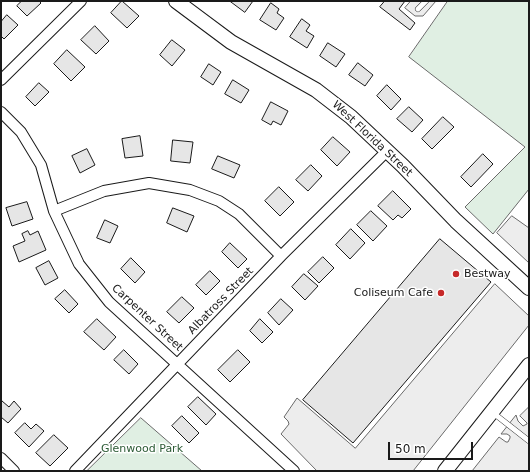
<!DOCTYPE html>
<html>
<head>
<meta charset="utf-8">
<style>
	body { margin:0 }
	#map { position:relative; width:530px; height:472px; overflow:hidden; background:#fff; font-family:"DejaVu Sans",sans-serif }
	canvas { display:block }
	.frame { position:absolute; inset:0; border:2px solid #1a1a1a; pointer-events:none }
	.scale { position:absolute; left:388px; top:442px; width:85px; height:18px; box-sizing:border-box; border:2px solid #1a1a1a; border-top:0; padding-left:5px; font-size:12px; line-height:14px; white-space:nowrap; color:#1a1a1a; -webkit-text-stroke:3px #fff; paint-order:stroke }
</style>
</head>
<body>
<div id="map">
<canvas width="530" height="472"></canvas>
<div class="frame"></div>
<div class="scale">50 m</div>
</div>
<script>
const context = document.querySelector('canvas').getContext('2d');
context.lineJoin = 'round';
function fill(path, color) { context.fillStyle = color; context.fill(path, 'evenodd'); }
function stroke(path, color, width, dash) { context.strokeStyle = color; context.lineWidth = width; context.lineCap = dash ? 'butt' : 'round'; context.setLineDash(dash || []); context.stroke(path); }
function write(font, color, halo, rows, align = 'center') {
  context.font = font + ' "DejaVu Sans",sans-serif'; context.lineWidth = 3; context.setLineDash([]); context.textBaseline = 'middle'; context.strokeStyle = halo; context.fillStyle = color; for (const [text, x, y, turn = 0] of rows) {
    context.save(); context.translate(x, y); context.rotate((+turn || 0) * Math.PI / 180); context.textAlign = isNaN(turn) ? turn : align; if (halo) context.strokeText(text, 0, 0); context.fillText(text, 0, 0); context.restore();
  }
}
const green = new Path2D(`
	M448,1H529V189L493,234L465,207L525,147L409,57Z
	M141,418L202,471H87Z`);
fill(green, '#e0efe3');
stroke(green, '#6a6a6a', 1);
const parking = new Path2D(`
	M411,1H436L423,16H415L405,8Z
	M512,216L529,228V263L497,233Z
	M495,284L529,316V325L413,471H317L281,434L289,424L288,421L284,417L297,398L355,448Z
	M529,407V471H472L499,437L506,442H508L510,438V436L507,434H501L516,415L518,421L523,426L527,424V423L520,416Z`);
fill(parking, '#ededed');
stroke(parking, '#6a6a6a', 1);
const building = new Path2D(`
	M22,1H39L41,3L27,16L17,6Z
	M122,1L139,16L127,28L111,13Z
	M230,1H253L245,12Z
	M385,1H405L399,9L415,23L410,30L380,7Z
	M271,3L279,9L277,13L284,18L276,30L260,20Z
	M7,15L18,25L4,39L1,36V22Z
	M302,19L310,25L306,31L314,36L307,48L290,37Z
	M95,26L109,41L96,54L81,40Z
	M172,40L185,50L172,66L160,55Z
	M328,43L345,54L336,67L320,56Z
	M67,50L85,67L71,81L54,64Z
	M358,63L373,75L365,86L349,75Z
	M209,64L221,72L213,85L201,77Z
	M233,80L249,90L241,103L225,94Z
	M39,83L49,92L35,106L26,97Z
	M387,85L401,99L391,110L377,96Z
	M271,102L288,111L281,125L273,121L271,125L262,120Z
	M409,107L423,120L412,132L397,119Z
	M443,117L454,127L432,149L422,139Z
	M140,136L143,156L125,158L122,139Z
	M333,137L350,152L337,166L321,150Z
	M173,140L193,142L190,163L171,161Z
	M87,149L95,165L80,173L72,156Z
	M483,154L493,164L471,187L461,177Z
	M218,156L240,165L234,178L212,169Z
	M311,165L322,176L308,191L296,180Z
	M279,187L294,202L280,216L265,201Z
	M393,191L411,209L402,218L398,215L393,220L378,206Z
	M27,202L33,219L12,226L6,208Z
	M173,208L194,216L187,232L167,223Z
	M371,211L387,226L373,241L357,225Z
	M105,220L118,226L110,243L97,238Z
	M351,229L365,243L350,259L336,245Z
	M28,231L30,235L38,231L46,250L19,262L13,246L25,241L22,234Z
	M440,239L491,282L353,443L303,400Z
	M230,243L247,259L238,268L222,252Z
	M323,257L334,268L319,283L308,272Z
	M131,258L145,272L135,283L121,269Z
	M49,261L58,278L45,285L36,268Z
	M210,271L220,281L206,295L196,285Z
	M304,274L318,286L305,300L292,287Z
	M65,290L78,304L69,313L55,299Z
	M182,297L194,308L179,323L167,312Z
	M281,299L293,310L279,325L268,313Z
	M97,319L116,337L104,350L84,332Z
	M260,319L273,332L262,343L250,331Z
	M124,350L138,364L129,374L114,360Z
	M238,350L250,362L230,382L218,370Z
	M198,397L216,414L206,425L188,407Z
	M2,401L9,407L14,401L21,409L8,423L1,417V402Z
	M182,416L199,433L189,443L172,426Z
	M25,423L31,429L36,424L44,431L29,447L15,433Z
	M54,435L68,448L50,466L36,453Z`);
fill(building, '#e6e6e6');
stroke(building, '#1a1a1a', 1);
const lane = new Path2D(`
	M418,9L426,1
	M492,412L529,441`);
const street = new Path2D(`
	M1,80L81,1
	M1,112L21,132L41,165L54,211L79,264L109,302L294,471
	M54,211L104,191L149,183L190,190L219,201L239,214L281,256
	M1,458L14,471
	M75,471L281,256L387,151`);
const secondary = new Path2D(`
	M176,1L231,42L316,90L351,117L403,166L456,221L529,288
	M445,471L529,365`);
stroke(lane, '#1a1a1a', 6);
stroke(street, '#1a1a1a', 12);
stroke(secondary, '#1a1a1a', 16);
stroke(lane, '#fff', 5);
stroke(street, '#fff', 10);
stroke(secondary, '#fff', 14);
for (const [x, y, r, color] of [
	[456,274,4,"#c62828"],
	[441,293,4,"#c62828"]
]) { const dot = new Path2D(); dot.arc(x, y, r, 0, 2 * Math.PI); context.fillStyle = color; context.fill(dot); stroke(dot, '#fff', 1.5); }
write('11px', '#1a1a1a', '#fff', [
	["West Florida Street",372,139,43],
	["Albatross Street",221,301,-46],
	["Carpenter Street",147,318,43]
]);
write('11px', '#1a1a1a', '#fff', [
	["Bestway",464,274],
	["Coliseum Cafe",433,293,"right"]
], 'left');
write('11px', '#2b5a34', '#fff', [
	["Glenwood Park",142,449]
]);
</script>
</body>
</html>
